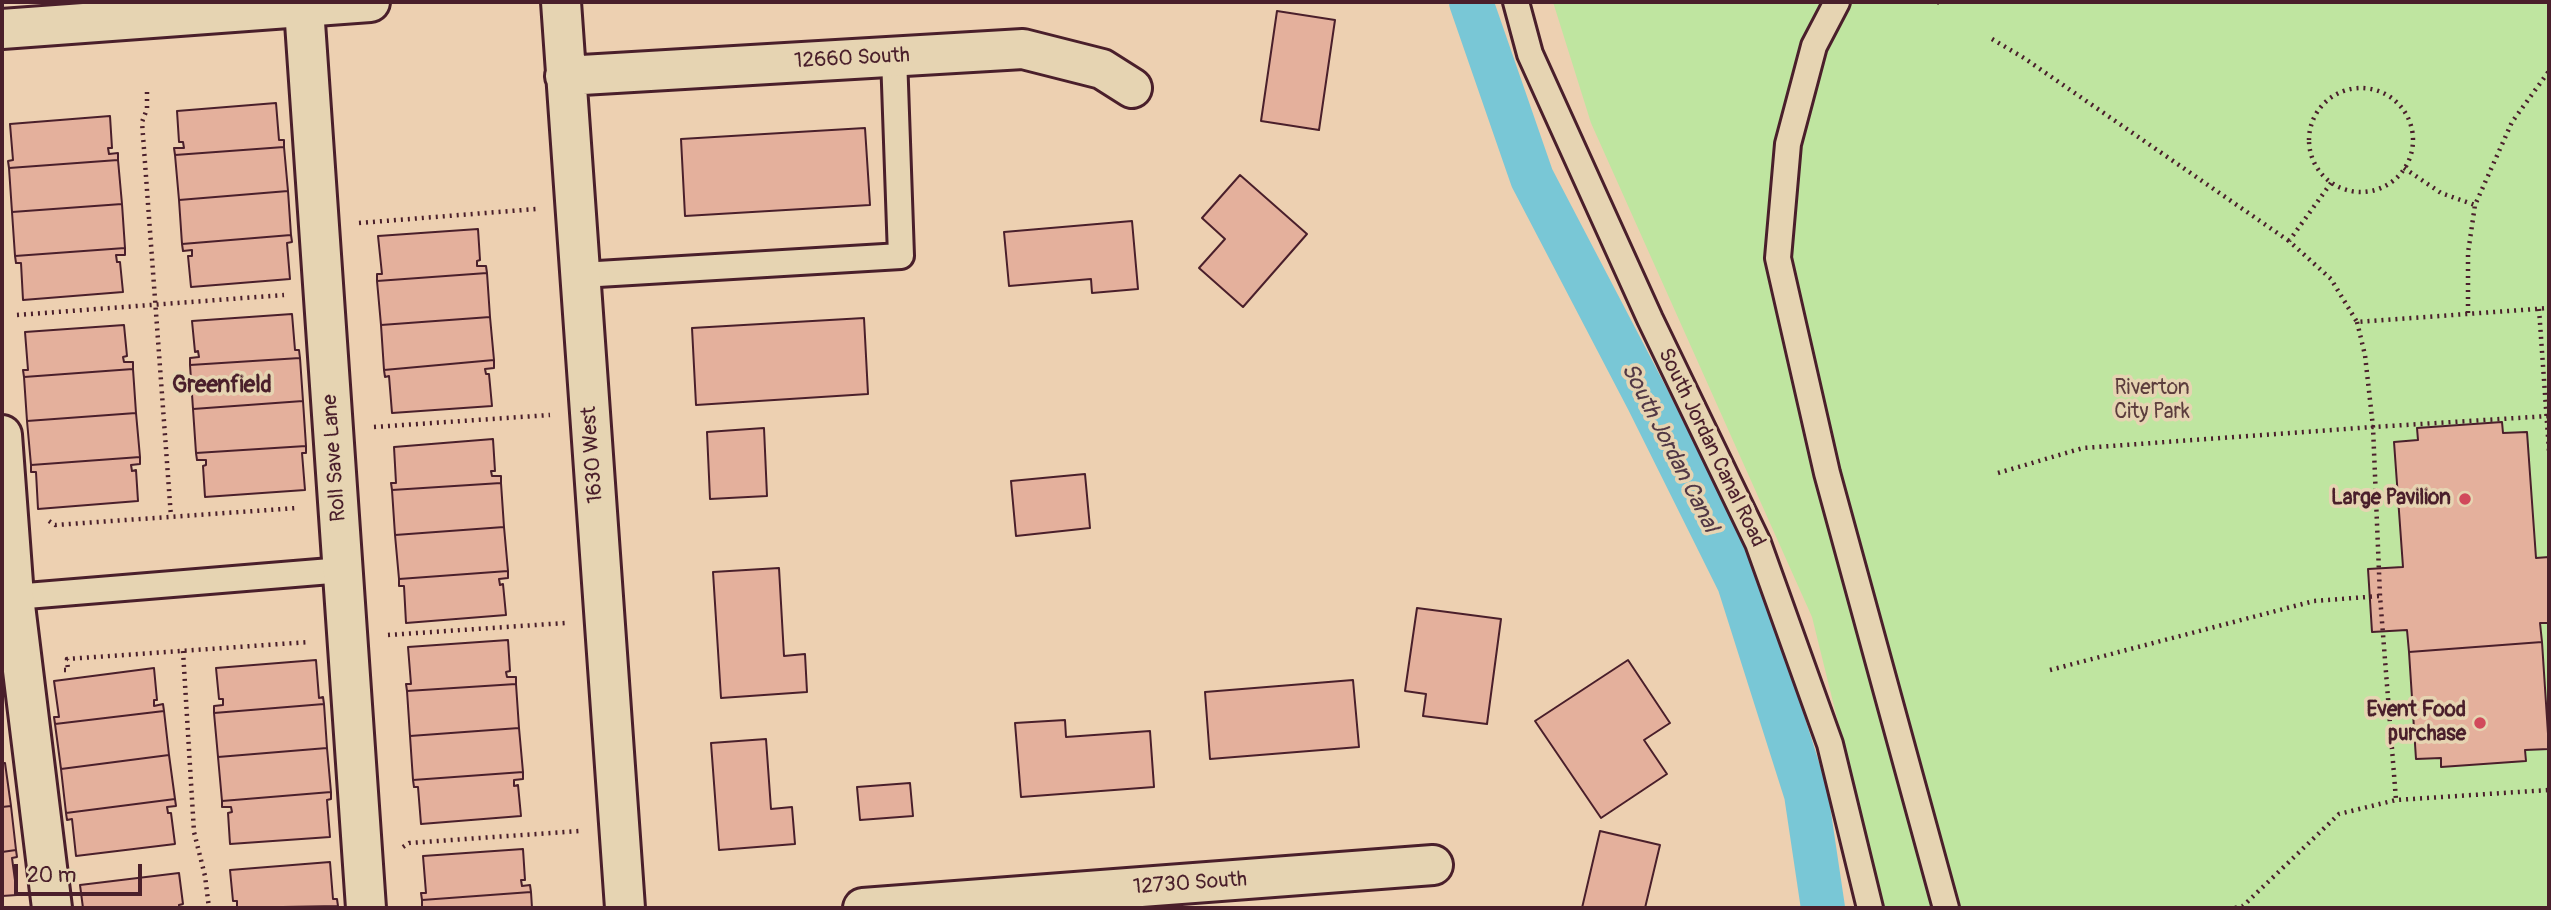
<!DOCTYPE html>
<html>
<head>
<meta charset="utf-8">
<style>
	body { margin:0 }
	#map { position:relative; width:2551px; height:910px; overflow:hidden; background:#edd0b1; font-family:Pangolin,sans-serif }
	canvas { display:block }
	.frame { position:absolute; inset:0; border:4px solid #4a1f2b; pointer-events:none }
	.scale { position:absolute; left:14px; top:864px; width:128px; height:32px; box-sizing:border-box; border:4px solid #4a1f2b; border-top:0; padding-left:9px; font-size:21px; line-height:24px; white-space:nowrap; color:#4a1f2b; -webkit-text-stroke:5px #e6d4b2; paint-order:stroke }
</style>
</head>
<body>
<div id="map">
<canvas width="2551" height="910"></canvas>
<div class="frame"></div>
<div class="scale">20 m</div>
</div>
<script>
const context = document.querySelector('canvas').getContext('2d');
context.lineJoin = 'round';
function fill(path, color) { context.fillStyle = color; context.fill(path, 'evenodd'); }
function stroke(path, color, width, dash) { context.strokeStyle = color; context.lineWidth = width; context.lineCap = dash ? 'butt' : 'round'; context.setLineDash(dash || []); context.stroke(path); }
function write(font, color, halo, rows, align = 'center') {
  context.font = font + ' Pangolin,sans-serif'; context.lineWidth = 7; context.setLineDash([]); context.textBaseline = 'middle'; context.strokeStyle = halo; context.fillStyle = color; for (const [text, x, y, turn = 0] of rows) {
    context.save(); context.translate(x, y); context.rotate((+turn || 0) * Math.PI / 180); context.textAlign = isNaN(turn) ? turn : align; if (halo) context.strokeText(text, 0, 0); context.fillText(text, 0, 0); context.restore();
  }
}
fill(new Path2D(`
	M1553,2H2549V908H1884L1812,617L1591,123Z`), '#bfe5a0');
stroke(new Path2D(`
	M1471,2L1532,178L1648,400L1739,583L1806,794L1823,908`), '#79c7d6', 44);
const building = new Path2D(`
	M1277,11L1335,20L1319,130L1261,121Z
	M276,103L279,140H284V147L175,155L174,148H184L183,142H179L177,111Z
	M110,116L112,148H108L109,154L118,153V160L9,168L8,161L13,160L10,124Z
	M865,128L870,205L685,216L681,139Z
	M284,147L288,191L179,200L175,155Z
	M118,160L122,204L12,212L9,168Z
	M1240,175L1307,234L1243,307L1199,268L1225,239L1202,218Z
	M288,191L291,235L182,244L179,200Z
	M122,204L125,248L15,256L12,212Z
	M1132,221L1138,289L1092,293L1091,279L1009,286L1004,232Z
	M478,229L480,260L477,261V266H486L487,273L377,281V274H382L378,236Z
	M291,235L292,242L287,243L290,279L191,287L188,256H192V250L183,251L182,244Z
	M125,248V255H116L117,262H120L123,292L23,300L21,263H16L15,256Z
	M487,273L490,317L381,325L377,281Z
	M292,314L295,350H299L300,358L190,365V358L199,357L198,351L195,352L192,321Z
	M490,317L494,360L384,370L381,325Z
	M864,318L868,394L696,405L692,328Z
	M124,325L127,356L123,357L124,362H133V369L24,377L23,370H28L25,332Z
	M300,358L303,401L193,409L190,365Z
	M494,360V368L485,369L486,374H489L492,406L392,413L389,376L385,377L384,370Z
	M133,369L136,413L27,421L24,377Z
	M303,401L306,446L196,453L193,409Z
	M136,413L140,457L31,465L27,421Z
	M2502,422L2503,433L2527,432L2536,558L2549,557V623H2540L2542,642L2409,652L2407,630L2372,632L2368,569L2403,567L2394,442L2418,440L2417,428Z
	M764,428L767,496L710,499L707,432Z
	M493,439L495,471H491L492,476H501V483L392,490L391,483H396L394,447Z
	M306,446V453H302L305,490L205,497L203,466L206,465V460H197L196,453Z
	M140,457V464L131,465L132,471L136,470L138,501L38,509L36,472H31V465Z
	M1085,474L1090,528L1016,536L1011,481Z
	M501,483L504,527L395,535L392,490Z
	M504,527L508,571L399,579L395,535Z
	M779,568L784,656L805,654L807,692L721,698L713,572Z
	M508,571V578L499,579L500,585L503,584L506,615L406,623L404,586H399V579Z
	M1417,608L1501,619L1487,724L1423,716L1426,694L1405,691Z
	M508,640L510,671L506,672L507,677H516V684L407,691L406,684H411L408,647Z
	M2542,642L2549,749L2525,750L2526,761L2441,767V758L2416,759L2409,652Z
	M316,660L319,698L323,697L324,704L214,713V706L223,705V699H219L216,668Z
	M1628,660L1670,723L1644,740L1667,774L1601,818L1535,721Z
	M154,668L157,700H154V706L163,704L164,711L55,724L54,717H59L54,681Z
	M1353,680L1359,747L1210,759L1205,692Z
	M516,684L519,728L410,736L407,691Z
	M324,704L327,748L218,757L214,713Z
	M164,711L169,755L61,769L55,724Z
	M1065,720L1066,737L1150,731L1154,787L1021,797L1015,723Z
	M519,728L523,772L413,780L410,736Z
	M766,739L771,809L792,807L795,844L719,850L711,743Z
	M327,748L331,792L222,801L218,757Z
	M169,755L175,799L66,813L61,769Z
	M2,763H5L11,806L2,807Z
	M523,772V779L514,780V786L518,785L521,816L421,824L418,787H414L413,780Z
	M910,783L913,816L860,820L857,787Z
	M331,792V799L327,800L330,837L230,844L228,813L232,812L231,807H222V801Z
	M175,799L176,806L167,807L168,813H171L175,844L76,856L72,819L67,820L66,813Z
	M11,806L16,850L2,852V807Z
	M1600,831L1660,845L1645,908H1582Z
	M523,849L525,880H521L522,886L530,885L531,892L422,900L421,893H426L423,856Z
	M16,850L17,857L12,858L17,895L2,896V852Z
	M330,862L333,899H337L338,906L228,908L237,907V901H233L230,870Z
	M179,873L183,904L179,905V908H83L80,885Z
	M531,892L532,908H422V900Z`);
fill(building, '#e4b09c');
stroke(building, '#4a1f2b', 2);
const lane = new Path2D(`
	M1516,2L1530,54L1650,319L1758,543L1830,744L1870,908
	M1837,2L1814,46L1788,144L1778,258L1827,473L1946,908
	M581,275L901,256L894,56
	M14,597L343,570`);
const street = new Path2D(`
	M561,2L625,908
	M304,8L366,908
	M2,29L370,2
	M565,76L1023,49L1102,69L1132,88
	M2,435L14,597L52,908
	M863,908L1433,865`);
stroke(lane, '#4a1f2b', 30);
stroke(street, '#4a1f2b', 44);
stroke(new Path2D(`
	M1938,2L1943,6
	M1992,39L2024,58L2289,241
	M2309 140a52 52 0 1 1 104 0a52 52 0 1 1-104 0Z
	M147,92V109L142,122L171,517
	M2404,168L2441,193L2475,205
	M2331,183L2289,241L2331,279L2357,322L2549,308
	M359,223L536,209
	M2539,309L2549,451
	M2468,313V253L2475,205L2512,122L2549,71
	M17,315L284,295
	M2357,322L2365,355L2373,427L2549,416
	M374,427L550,415
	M1998,473L2083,448L2373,427L2380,596L2396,800
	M49,521L55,525L297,508
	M388,635L565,623
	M183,651L194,832L205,876L209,908
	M64,670H68L67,659L309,642
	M2050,670L2314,601L2380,596
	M403,847L409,843L579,831
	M2235,908L2243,906L2339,814L2396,800L2549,790`), '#4a1f2b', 4.5, [2, 5]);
stroke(lane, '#e6d4b2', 24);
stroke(street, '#e6d4b2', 38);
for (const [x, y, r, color] of [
	[2465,499,7,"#d1495b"],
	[2480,723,7,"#d1495b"]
]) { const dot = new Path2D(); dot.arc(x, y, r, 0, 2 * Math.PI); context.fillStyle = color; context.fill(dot); stroke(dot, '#e6d4b2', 2.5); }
write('21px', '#4a1f2b', '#e6d4b2', [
	["12660 South",852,59,-3],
	["South Jordan Canal Road",1711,448,64],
	["1630 West",593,455,-94],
	["Roll Save Lane",335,458,-94],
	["12730 South",1190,884,-4]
]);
write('21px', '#5c3d3d', '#e6d4b2', [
	["Riverton",2152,389],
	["City Park",2152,413]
]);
write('bold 21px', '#4a1f2b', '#e6d4b2', [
	["Large Pavilion",2451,499],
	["Event Food",2466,711],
	["purchase",2466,735]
], 'right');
write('bold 23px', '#4a1f2b', '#e6d4b2', [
	["Greenfield",222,386]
]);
write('italic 23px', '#513845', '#e6d4b2', [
	["South Jordan Canal",1669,448,63]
]);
</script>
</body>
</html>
